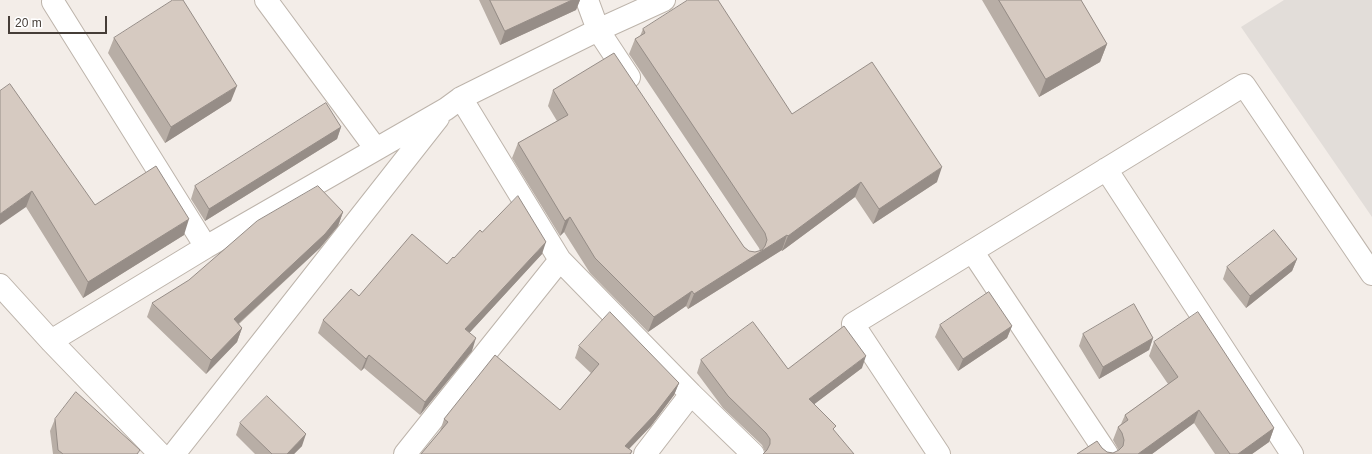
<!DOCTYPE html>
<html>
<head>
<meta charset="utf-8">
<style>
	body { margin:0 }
	#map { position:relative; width:1372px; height:454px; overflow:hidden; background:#f3ede8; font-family:Arial,sans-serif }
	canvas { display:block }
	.scale { position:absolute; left:8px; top:16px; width:99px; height:18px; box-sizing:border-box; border:2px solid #453d37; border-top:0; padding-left:5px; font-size:12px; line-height:14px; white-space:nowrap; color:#453d37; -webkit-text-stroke:3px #fff; paint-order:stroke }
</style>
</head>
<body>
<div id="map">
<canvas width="1372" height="454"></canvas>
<div class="scale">20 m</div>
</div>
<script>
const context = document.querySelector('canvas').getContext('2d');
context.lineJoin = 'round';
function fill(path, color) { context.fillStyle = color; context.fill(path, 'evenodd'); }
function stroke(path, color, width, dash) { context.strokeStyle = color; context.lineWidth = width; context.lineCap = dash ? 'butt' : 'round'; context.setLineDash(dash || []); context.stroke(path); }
fill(new Path2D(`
	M1284,0H1372V217L1241,27Z`), '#e2ddd9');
const minor = new Path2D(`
	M266,0L376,149
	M587,0L598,30L629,77
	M53,2L206,247
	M461,98L560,260L691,394L753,454
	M1106,169L1292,454
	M972,251L1107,454
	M0,285L51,341L160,454
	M51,341L206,247L446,109L461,98L598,30L664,0
	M174,454L438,118
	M405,454L560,260
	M645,454L691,394
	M939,454L853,324L1244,85L1372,274`);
stroke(minor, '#bdb4ab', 24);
stroke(minor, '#fff', 22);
fill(new Path2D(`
	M479,0H580L576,10L500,45Z
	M982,0H1081L1107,44L1100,62L1039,97Z
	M643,29L792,114L937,182L873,224L855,197L782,251V250L688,309L686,306L648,332L590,273L564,232L560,236L512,158L518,143L557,121L548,106L553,90L749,251L755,252L760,251L759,248L629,54L635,39L640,36Z
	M114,38L231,101L165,143L108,53Z
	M0,91L95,205L184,235L83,298L26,207Z
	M341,127L337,139L205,221L191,199L195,186Z
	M343,212L338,226L320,248L239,324L242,328L237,342L206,374L147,317L152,303Z
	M482,232L542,254L469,333L472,351L420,415L364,368L361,371L318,333L323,320L359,296L447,264L454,258Z
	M1297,259L1292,271L1246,308L1223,279L1227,267Z
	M940,325L1012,326L1007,338L958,371L935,337Z
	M1083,334L1153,338L1149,350L1099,379L1079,346Z
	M1154,342L1274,428L1269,442L1252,454H1215L1194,423L1152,454H1077L1102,448L1107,452L1113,453L1119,451L1117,447L1113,440L1118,427L1121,424L1125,415L1168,384L1149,356Z
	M579,346L679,383L674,395L651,426L629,449L632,451L631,454H421L440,431L444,419L560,410L591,373L575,358Z
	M701,360L788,369L862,368L814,404L765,452L762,445L723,408L697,373Z
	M55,419L139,454H53L50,431Z
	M240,423L302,446L294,454H255L236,435Z`), '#b8aea6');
fill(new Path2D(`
	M572,0H580L576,10L500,45L505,31Z
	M1107,44L1100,62L1039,97L1046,79Z
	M237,86L231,101L165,143L171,127Z
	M341,127L337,139L205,221L209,209Z
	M942,167L937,182L873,224L879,209Z
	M861,182L855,197L782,251L788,236Z
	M32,191L26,207L0,225V214Z
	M343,212L338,226L320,248L228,333L234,319Z
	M570,217L564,232L560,236L565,221Z
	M189,219L184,235L83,298L88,282Z
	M787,235L782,250L688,309L694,294Z
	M546,242L542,254L461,342L465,329Z
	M1297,259L1292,271L1246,308L1250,296Z
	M692,291L686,306L648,332L654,317Z
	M1012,326L1007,338L958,371L963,359Z
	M242,328L237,342L206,374L211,360Z
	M476,338L472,351L420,415L425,402Z
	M1153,338L1149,350L1099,379L1103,367Z
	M369,355L364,368L361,371L366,359Z
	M866,356L862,368L804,412L809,399Z
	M679,383L674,395L651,426L624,454L625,446Z
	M1199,410L1194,423L1152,454H1138Z
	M1274,428L1269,442L1252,454H1238Z
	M306,434L302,446L294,454H287Z`), '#968d87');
const building = new Path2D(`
	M173,0H183L237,86L171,127L114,38Z
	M490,0H572L505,31Z
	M688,0H718L792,114L872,62L942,167L879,209L861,182L788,236L787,235L694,294L692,291L654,317L595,258L570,217L565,221L518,143L568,115L553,90L614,53L744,247L749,251L755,252L762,250L765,246L767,240L765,233L635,39L645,33L643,29Z
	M999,0H1081L1107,44L1046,79Z
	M10,84L95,205L156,166L189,219L88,282L32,191L0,214V91Z
	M326,103L341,127L209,209L195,186Z
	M318,186L343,212L325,234L234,319L242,328L211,360L152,303L189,280L257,221Z
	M518,196L546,242L465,329L476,338L425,402L369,355L366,359L323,320L351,289L359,296L412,234L447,264L453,257L454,258L480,230L482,232Z
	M1274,230L1297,259L1250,296L1227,267Z
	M989,292L1012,326L963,359L940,325Z
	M1134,304L1153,338L1103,367L1083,334Z
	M610,312L679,383L655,414L625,446L632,451L630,454H421L448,422L444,419L495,355L560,410L599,364L579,346Z
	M1198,312L1274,428L1238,454H1230L1199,410L1138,454H1077L1097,441L1102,448L1107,452L1113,453L1119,450L1123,446L1124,440L1122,433L1118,427L1128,420L1125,415L1178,377L1154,342Z
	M753,322L788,369L844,326L866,356L809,399L836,426L833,429L854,454H763L767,450L770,444V439L766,433L728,396L701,360Z
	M76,392L140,450L137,454H63L58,450L55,419Z
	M267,396L306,434L287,454H272L240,423Z`);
fill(building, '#d6cac1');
stroke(building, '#968d87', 1);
</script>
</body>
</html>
